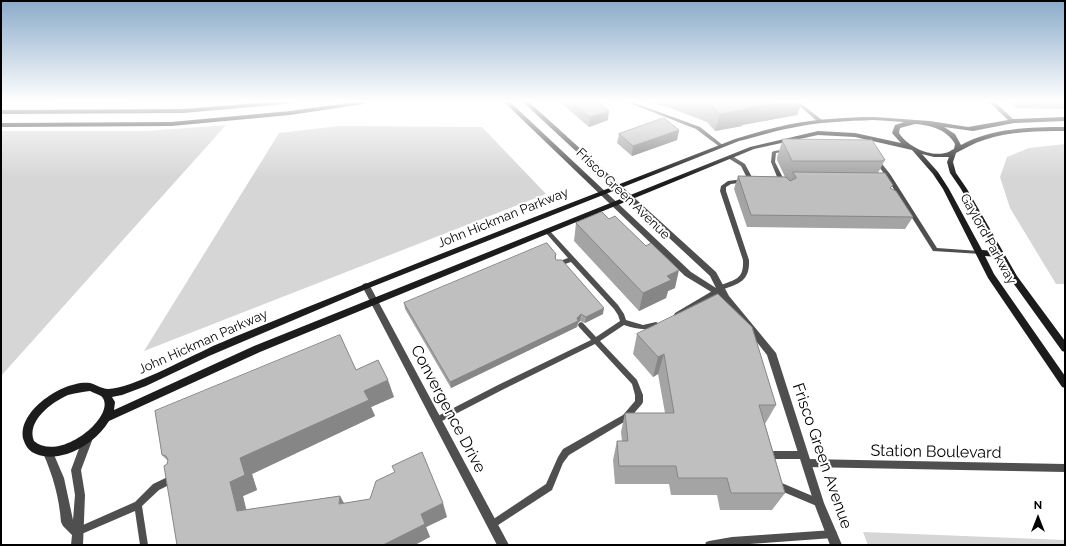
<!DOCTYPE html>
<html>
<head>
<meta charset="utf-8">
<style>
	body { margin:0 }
	#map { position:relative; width:1066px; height:546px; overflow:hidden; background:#fff; font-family:Raleway,sans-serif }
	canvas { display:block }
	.frame { position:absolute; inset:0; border:2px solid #000; pointer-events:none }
	.north { position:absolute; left:1018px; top:498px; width:40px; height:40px; -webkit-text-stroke:3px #fff; paint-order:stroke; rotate:0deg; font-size:11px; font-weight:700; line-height:16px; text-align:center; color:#000 }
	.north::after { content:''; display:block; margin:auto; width:14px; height:18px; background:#000; clip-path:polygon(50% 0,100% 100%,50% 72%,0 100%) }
</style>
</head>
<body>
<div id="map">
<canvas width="1066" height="546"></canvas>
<div class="frame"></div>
<div class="north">N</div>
</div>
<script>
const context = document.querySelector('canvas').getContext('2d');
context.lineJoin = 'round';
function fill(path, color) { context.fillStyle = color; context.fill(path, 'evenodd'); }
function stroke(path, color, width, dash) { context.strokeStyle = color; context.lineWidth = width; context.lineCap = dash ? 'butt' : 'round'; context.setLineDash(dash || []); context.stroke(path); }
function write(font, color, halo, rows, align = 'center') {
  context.font = font + ' Raleway,sans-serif'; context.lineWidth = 4; context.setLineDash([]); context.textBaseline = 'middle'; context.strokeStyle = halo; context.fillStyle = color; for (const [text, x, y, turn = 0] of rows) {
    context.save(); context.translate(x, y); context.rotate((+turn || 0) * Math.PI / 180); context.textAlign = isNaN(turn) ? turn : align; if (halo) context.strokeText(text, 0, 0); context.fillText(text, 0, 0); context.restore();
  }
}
fill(new Path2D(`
	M226,125L1,376V131H147Z
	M339,126L482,127L546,194L144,351L279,133Z
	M1065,144V284H1056L1010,208L1000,177L1007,157L1029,148Z
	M863,532L1065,540V545H868Z`), '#d6d6d6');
fill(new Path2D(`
	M59,102H122L120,103H61Z
	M627,102H632L700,127L724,146V147H720L696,129Z
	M795,102H799L822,120V122H818Z
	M787,149L789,150V151L776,153L775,162L786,184L783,186L780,184L771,162L772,152L774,151Z
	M728,156H732L745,164L754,181L753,182H749L741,166L728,158Z
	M875,160H879L890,174L937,248L979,251L982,253L981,254L933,251L885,175L875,161Z
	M744,179L747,181L746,182L731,184L726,187V191L749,260C750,281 739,284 721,290H719L718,288L719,286C735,279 744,280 743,260L720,191L721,186L728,181Z
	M547,229L549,230L618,305L624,314L626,320L643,325L656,322L658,323L659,325L658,327C646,331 636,329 624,325L600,341L637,380L643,395V402L642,404L629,419L569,455L563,463L552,490L492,529L489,528L488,525L489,522L546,484L558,457L563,449L623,415L635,401V395L632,384L595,344L504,389L440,422L437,423L434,422L433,420L434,418L498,385L591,340L579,327L578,325L579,323L581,322L583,323L596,337L620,321L618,315L614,309L571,262L559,266H557L556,264L557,262L568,258L545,232L544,231Z
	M714,290H718L719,292L718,294L679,317H675L674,315L675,313Z
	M774,451H803L806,452L807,455L806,458L803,459H774L771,458L770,455L771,452Z
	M806,459L1065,464V472L806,467L803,466L802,463L803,460Z
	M174,474L177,475L178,478L177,481L159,490L142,506L148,545H140L135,511L77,536L74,535L73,532L74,529L135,502L153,484Z
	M777,481L822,500L823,503L822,506L819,507L774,488L773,485L774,482Z
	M833,530L836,531L837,534L836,537L833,538L736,545H705L706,542L709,541L732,537Z`), '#4f4f4f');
fill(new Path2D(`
	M504,102H510L691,272L716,288L710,276L523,102H529L716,272L729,296L776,353L824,503L842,545H830L814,503L767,355L723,299L685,276Z
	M989,102H995L1014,120V122H1010Z
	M366,283L369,284L370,286L509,545H497L362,286L363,284Z
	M88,433L92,435L93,438L81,470L85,495L83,545H71L72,535L63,526L61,522C59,497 53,476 43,453L44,450L48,448L52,450L64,478L73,520L75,495L71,470L84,435Z`), '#4f4f4f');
fill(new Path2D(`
	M271,102H289L286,104L183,113L1,114V110L183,109Z
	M355,102H367L364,104L290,115L171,126L1,127V123L171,122L290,111Z
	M874,117L930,121L968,127L1014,119L1065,117V121L1014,123L973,131L944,127L955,134L961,145C992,128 1030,127 1065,127V131C1038,131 1010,131 984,140C974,143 966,148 956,153L953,162L956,173L967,189L1017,276L1065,341V352L1062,351L1011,280L998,257L985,256L994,274L1065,376V388L1062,387L988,278L943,189L933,174L912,150L855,137L818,135L754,149L260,352L109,421C100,436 83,449 67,454C56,457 46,458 36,454C30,452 26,447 24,441C14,412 65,379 90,383C94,384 99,387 103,388C120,395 184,359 203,351C216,344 230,339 244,333C407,266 571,203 735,139C754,133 772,128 791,124C819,119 847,117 874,117ZM874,120L904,122L895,125L892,133L901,143L855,133L818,131L750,147L254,346L114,410L115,402L112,397L122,395L146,386L209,356L369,288L739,141C756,137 773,131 791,128C818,122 846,121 874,120ZM915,124C929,125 947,129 955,144L954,149C951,150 948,153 945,153C929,157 907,146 899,133L900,128ZM922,154L934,157H949L947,162L950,173L961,189L995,251L982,250L949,189L938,172ZM90,391C93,393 98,394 101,396C120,413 61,464 34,441C26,421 52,402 68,395C75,393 82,392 90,391Z`), '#1c1c1c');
fill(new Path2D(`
	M560,102H598L608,120L589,127Z
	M649,102H802L797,115L742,125V126L715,131L707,122L662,105L661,106Z
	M1010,102H1065V109L1016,108Z
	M679,130L677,140L632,156L617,143L619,134Z
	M783,139L885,160L878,173L913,217L905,229L747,227L734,189L738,176L785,177L777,160V157Z
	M576,223L675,288L668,291L666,298L639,311L574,241Z
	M556,254V260L603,314L585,323L580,321L578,323L577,327L451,388L405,309L404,303Z
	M637,334L776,405L765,424L785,493L772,510H720L717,495H671L669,484H615L613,460L617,441H622L621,432L625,413H665L658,374L653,377L633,354Z
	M356,370L394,397L371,407L375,416L252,474L257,490L243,496L246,510L340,496L344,503L447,517L426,527L430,537L177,545L167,464L168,461L162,455Z`), '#a4a4a4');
fill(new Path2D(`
	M785,102H802L797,115L742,125V126L715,131L720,114L745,108Z
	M609,111L608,120L589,127L590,117Z
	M679,130L677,140L632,156L633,146Z
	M679,270L675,288L668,291L666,298L639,311L643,293L667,276Z
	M604,308L603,314L585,323L586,317Z
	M581,314L580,321L578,323L577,327L451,388L450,382L577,318Z
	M664,354L658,374L653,377L658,357Z
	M388,380L394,397L371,407L375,416L252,474L257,490L243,496L250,525L237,511L230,482L240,458L364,391Z
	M340,496L348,511L339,504Z
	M443,503L447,517L426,527L430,537L415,545H383L421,514Z`), '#868686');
const building = new Path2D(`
	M571,102H598L609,111L590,117Z
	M700,102H785L745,108L747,109L720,114L711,105Z
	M664,118L679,130L633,146L619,134Z
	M783,139L872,140L885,160H883V161H792L783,142Z
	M793,172L885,173L893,185L890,188L896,191L913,217L751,215L738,176L786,177L790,181L796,178Z
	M602,212L609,219L615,216L646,246L651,243L679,270L667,276L671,280L643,293L576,223Z
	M547,243L556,254L555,257L556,260H562L604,308L586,317L581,314L577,318L578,321L450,382L404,303Z
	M718,294L752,327L776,405H759L785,493H731L727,478H678L676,466H619L617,441H628L625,413H674L664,354L658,357L637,334Z
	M340,335L356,370L378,360L388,380L364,391L369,400L240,458L245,475L230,482L237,511L340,496L339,504L370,499L376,481L395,472L392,466L422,452L443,503L421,514L425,524L383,545H177L164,466L167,464L168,460L166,456L162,455L155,411Z`);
fill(building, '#bfbfbf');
stroke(building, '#868686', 1);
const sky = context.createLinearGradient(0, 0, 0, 178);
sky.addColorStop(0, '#8aabca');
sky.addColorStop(0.57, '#fff');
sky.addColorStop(1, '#ffffff00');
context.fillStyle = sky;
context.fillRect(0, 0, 1066, 178);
write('13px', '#000', '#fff', [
	["Frisco Green Avenue",623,194,44],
	["John Hickman Parkway",503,218,-22],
	["Gaylord Parkway",988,239,61],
	["John Hickman Parkway",203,342,-24]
]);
write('16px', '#000', '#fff', [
	["Convergence Drive",448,409,62],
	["Station Boulevard",936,452,1],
	["Frisco Green Avenue",822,456,71]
]);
</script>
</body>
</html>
